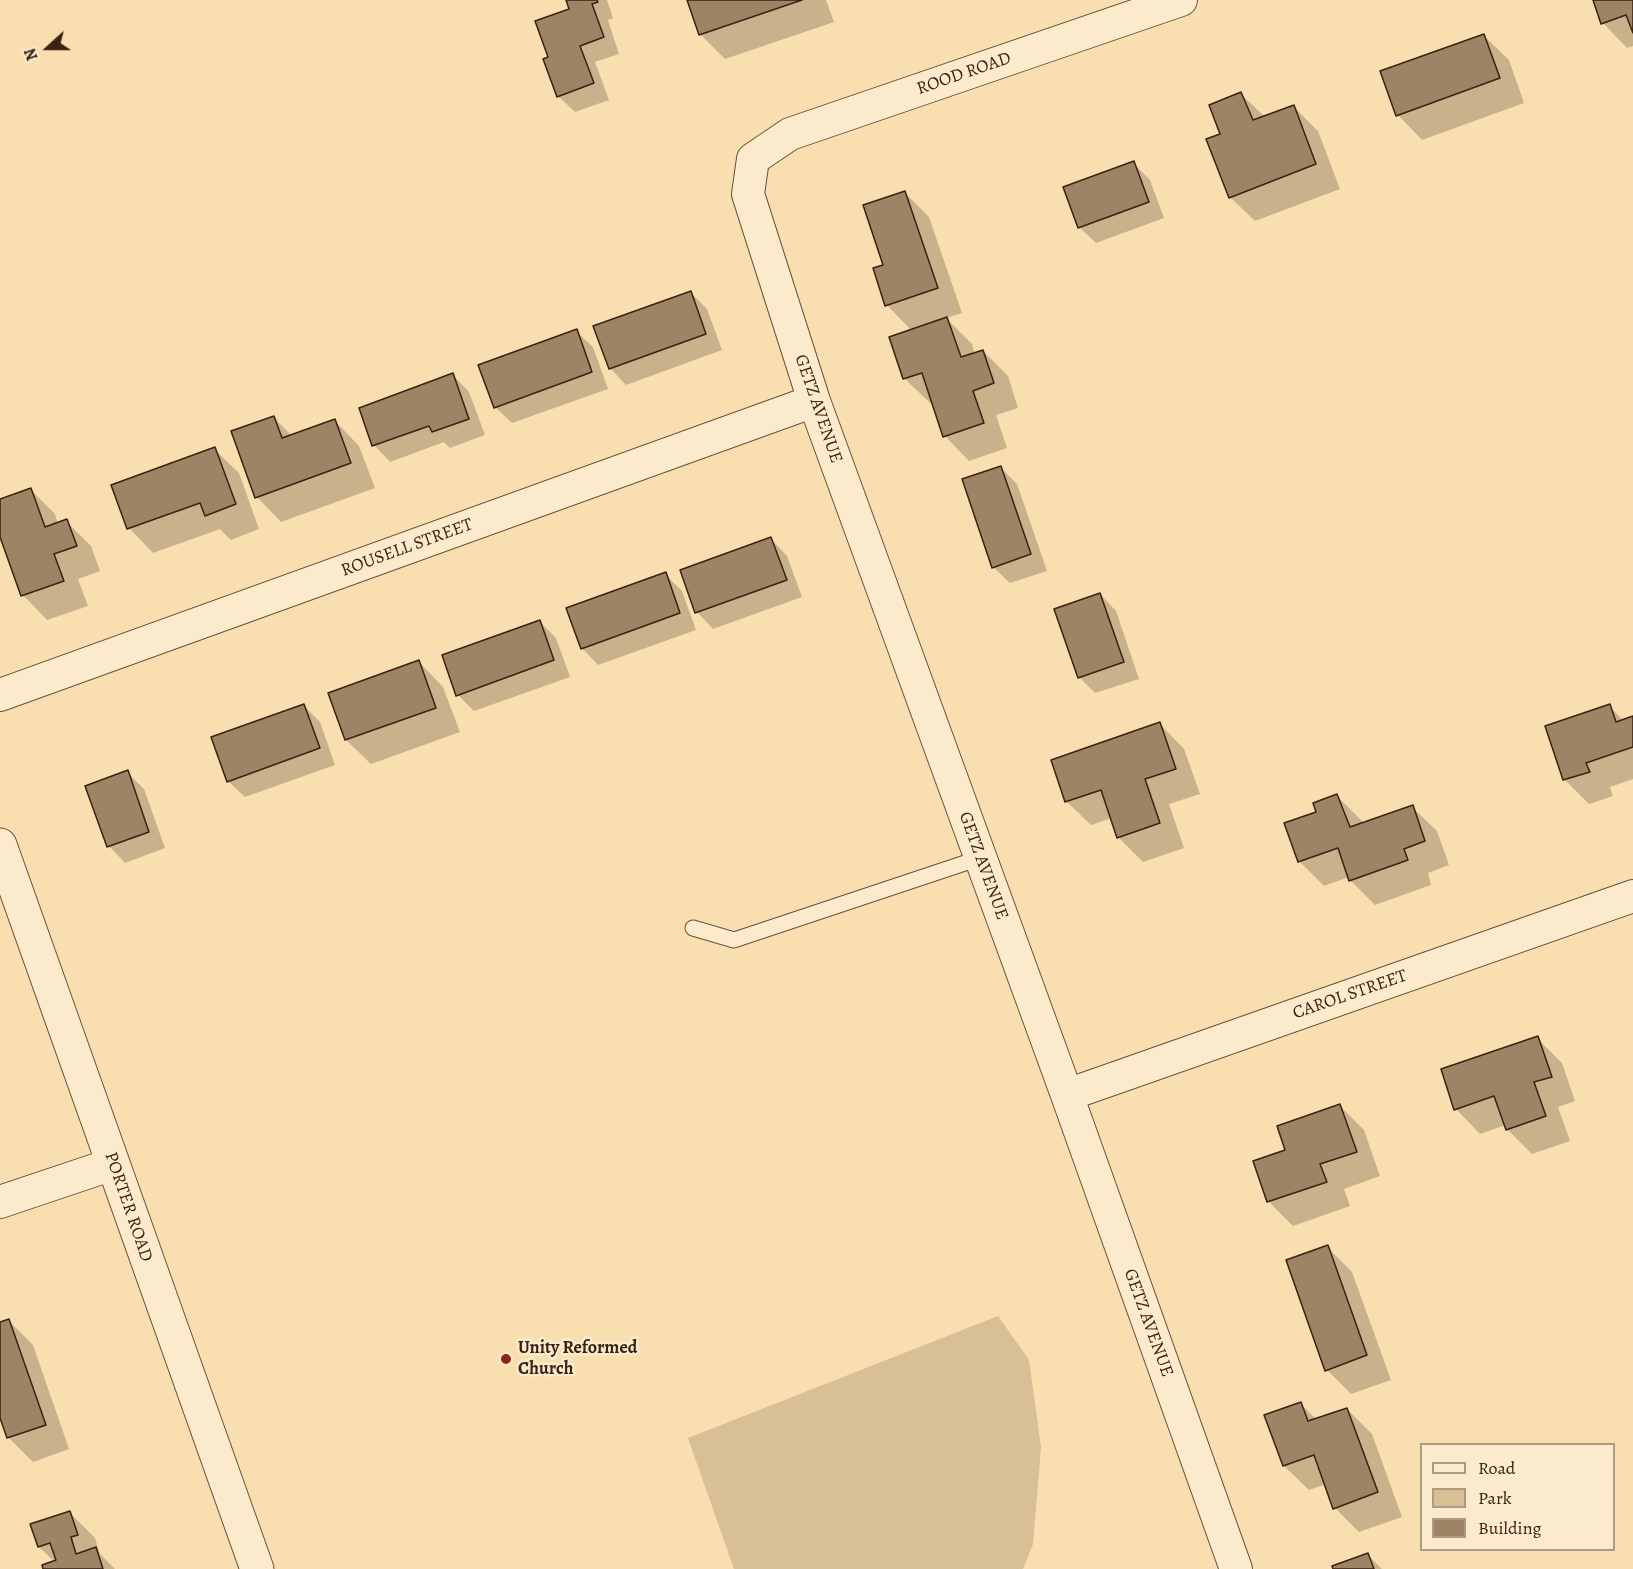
<!DOCTYPE html>
<html>
<head>
<meta charset="utf-8">
<style>
	body { margin:0 }
	#map { position:relative; width:1633px; height:1569px; overflow:hidden; background:#f9dfb0; font-family:Alegreya,serif }
	canvas { display:block }
	.legend { position:absolute; left:1420px; top:1443px; width:195px; height:108px; box-sizing:border-box; background:#fbeacc; border:2px solid #ad9a82; margin:0; padding:8px 10px; list-style:none; font-size:18px; color:#392114 }
	.legend li { display:flex; align-items:center; gap:12px; height:30px }
	.legend b { width:30px; border:2px solid #ad9a82 }
	.north { position:absolute; left:18px; top:18px; width:60px; height:60px; -webkit-text-stroke:4px #fbeacc; paint-order:stroke; rotate:249deg; font-size:16px; font-weight:700; line-height:24px; text-align:center; color:#392114 }
	.north::after { content:''; display:block; margin:auto; width:21px; height:27px; background:#392114; clip-path:polygon(50% 0,100% 100%,50% 72%,0 100%) }
</style>
</head>
<body>
<div id="map">
<canvas width="1633" height="1569"></canvas>
<ul class="legend">
<li><b style="height:8px;background:#fbeacc"></b>Road</li>
<li><b style="height:16px;background:#d8bf95"></b>Park</li>
<li><b style="height:16px;background:#9d8465"></b>Building</li>
</ul>
<div class="north">N</div>
</div>
<script>
const context = document.querySelector('canvas').getContext('2d');
context.lineJoin = 'round';
function fill(path, color) { context.fillStyle = color; context.fill(path, 'evenodd'); }
function stroke(path, color, width, dash) { context.strokeStyle = color; context.lineWidth = width; context.lineCap = dash ? 'butt' : 'round'; context.setLineDash(dash || []); context.stroke(path); }
function write(font, color, halo, rows, align = 'center') {
  context.font = font + ' Alegreya,serif'; context.lineWidth = 5; context.setLineDash([]); context.textBaseline = 'middle'; context.strokeStyle = halo; context.fillStyle = color; for (const [text, x, y, turn = 0] of rows) {
    context.save(); context.translate(x, y); context.rotate((+turn || 0) * Math.PI / 180); context.textAlign = isNaN(turn) ? turn : align; if (halo) context.strokeText(text, 0, 0); context.fillText(text, 0, 0); context.restore();
  }
}
fill(new Path2D(`
	M998,1316L1029,1360L1041,1447L1033,1544L1023,1569H734L688,1438Z`), '#d8bf95');
fill(new Path2D(`
	M567,0H607L613,18L608,20L619,54L595,62L609,100L575,112L558,96L550,58L571,9Z
	M689,0H826L834,22L725,59L700,34Z
	M1594,0H1633V46L1627,48L1603,23Z
	M1484,36L1509,60L1524,103L1422,140L1398,115Z
	M1241,94L1265,117L1293,106L1318,131L1340,189L1255,221L1230,197L1222,135Z
	M1133,163L1150,180L1164,218L1096,243L1079,227Z
	M904,192L929,217L962,313L946,318L972,344L975,354L983,351L1008,376L1018,408L996,415L1007,448L969,461L945,436L933,402L930,403L905,379L891,338L912,331L887,305L885,266Z
	M690,292L707,309L722,350L626,385L610,368Z
	M576,331L593,347L608,389L512,423L495,407Z
	M453,375L469,392L485,435L450,448L444,442L390,462L374,445Z
	M274,418L292,436L335,421L359,446L375,488L281,522L257,497Z
	M214,449L239,473L259,529L231,540L220,529L153,553L129,528L113,485Z
	M1001,468L1017,484L1047,571L1010,583L993,567Z
	M30,489L55,514L58,524L66,521L91,546L100,571L78,579L88,606L47,620L23,595L0,533V500Z
	M771,539L787,556L802,597L713,629L697,612Z
	M665,574L682,591L696,630L598,665L582,648Z
	M1100,594L1116,611L1139,679L1095,693L1079,677Z
	M540,622L556,638L570,677L474,711L458,695Z
	M419,662L443,687L460,732L371,764L346,740L330,694Z
	M303,705L320,722L335,765L245,797L228,781Z
	M1609,706L1624,721L1633,718V779L1610,787L1613,796L1589,804L1565,780L1547,727Z
	M1160,724L1184,749L1200,794L1169,804L1184,848L1143,862L1118,837L1112,818L1091,825L1066,801Z
	M127,772L144,789L165,848L125,863L109,846Z
	M1337,796L1362,821L1363,824L1412,807L1437,831L1449,865L1428,873L1431,885L1375,905L1350,880L1349,877L1324,886L1299,861Z
	M1537,1038L1562,1063L1575,1101L1558,1107L1570,1141L1532,1154L1507,1129L1506,1125L1480,1134L1456,1109Z
	M1340,1106L1364,1130L1380,1176L1344,1189L1350,1206L1293,1226L1268,1201L1287,1151Z
	M1327,1247L1352,1272L1391,1380L1351,1394L1327,1370Z
	M9,1321L33,1345L69,1449L33,1462L8,1437L0,1413V1324Z
	M1301,1404L1317,1420L1347,1409L1372,1434L1402,1517L1359,1532L1335,1508L1326,1484L1309,1490L1284,1466L1266,1416Z
	M70,1513L95,1538L100,1554L115,1569H45L55,1562L39,1547L32,1525Z
	M1368,1555L1382,1569H1334Z`), '#0003');
const building = new Path2D(`
	M566,0H597L598,2L592,4L604,37L580,46L594,83L557,97L543,59L548,57L535,21L569,9Z
	M687,0H802L699,35Z
	M1593,0H1633V33L1626,15L1601,24Z
	M1484,34L1500,78L1396,116L1380,71Z
	M1241,92L1253,120L1294,105L1316,164L1229,198L1206,139L1220,134L1209,105Z
	M1134,161L1149,202L1078,228L1063,187Z
	M905,191L938,288L885,306L873,268L883,265L863,205Z
	M691,291L706,334L609,369L593,326Z
	M947,317L961,357L983,350L994,383L973,391L984,423L943,437L922,373L903,379L889,337Z
	M577,329L592,372L494,408L478,365Z
	M453,373L469,419L432,432L429,426L372,446L359,408Z
	M274,416L282,438L335,419L351,463L255,498L231,431Z
	M215,447L236,504L205,516L200,503L127,529L111,485Z
	M1001,466L1031,554L992,568L962,479Z
	M31,488L45,527L67,519L77,546L54,554L64,581L21,596L0,537V499Z
	M771,537L787,580L695,613L680,570Z
	M666,572L680,613L581,649L566,608Z
	M1100,593L1124,662L1078,678L1054,609Z
	M540,620L554,660L456,696L442,655Z
	M419,660L436,708L345,740L328,693Z
	M304,704L320,748L227,782L211,737Z
	M1610,704L1616,722L1633,716V747L1586,763L1590,772L1563,780L1545,726Z
	M1160,722L1176,769L1145,779L1160,823L1117,838L1101,790L1065,802L1051,760Z
	M128,770L149,832L107,847L85,786Z
	M1337,794L1350,827L1413,805L1425,841L1404,849L1408,860L1349,881L1338,848L1298,862L1284,823L1316,812L1313,803Z
	M1538,1036L1552,1077L1534,1082L1546,1116L1506,1130L1494,1096L1454,1110L1441,1069Z
	M1340,1104L1357,1152L1320,1164L1327,1182L1267,1202L1253,1161L1285,1150L1277,1126Z
	M1328,1245L1367,1355L1325,1371L1286,1260Z
	M9,1319L46,1425L7,1438L0,1418V1322Z
	M1301,1402L1308,1421L1347,1408L1378,1492L1333,1509L1314,1455L1283,1466L1264,1415Z
	M70,1511L78,1535L71,1537L76,1554L96,1547L103,1569H43L42,1565L56,1560L50,1543L38,1547L30,1524Z
	M1368,1553L1374,1569H1333L1332,1566Z`);
fill(building, '#9d8465');
stroke(building, '#392114', 1.5);
const service = new Path2D(`
	M693,928L734,940L980,858`);
const minor = new Path2D(`
	M1181,0L790,134L753,159L748,194L814,401L1067,1095L1236,1569
	M0,695L814,401
	M1067,1095L1633,896
	M0,1202L113,1164`);
const tertiary = new Path2D(`
	M0,845L257,1569`);
stroke(service, '#69503b', 17);
stroke(minor, '#69503b', 34);
stroke(tertiary, '#69503b', 35);
stroke(service, '#fbeacc', 15);
stroke(minor, '#fbeacc', 32);
stroke(tertiary, '#fbeacc', 33);
for (const [x, y, r, color] of [
	[506,1359,6,"#8f2418"]
]) { const dot = new Path2D(); dot.arc(x, y, r, 0, 2 * Math.PI); context.fillStyle = color; context.fill(dot); stroke(dot, '#fbeacc', 2); }
write('18px', '#392114', '#fbeacc', [
	["ROOD ROAD",964,74,-19],
	["GETZ AVENUE",818,409,71],
	["ROUSELL STREET",407,548,-20],
	["GETZ AVENUE",983,866,70],
	["CAROL STREET",1350,995,-19],
	["PORTER ROAD",128,1207,71],
	["GETZ AVENUE",1148,1323,70]
]);
write('bold 18px', '#392114', '#fbeacc', [
	["Unity Reformed",518,1349],
	["Church",518,1370]
], 'left');
</script>
</body>
</html>
